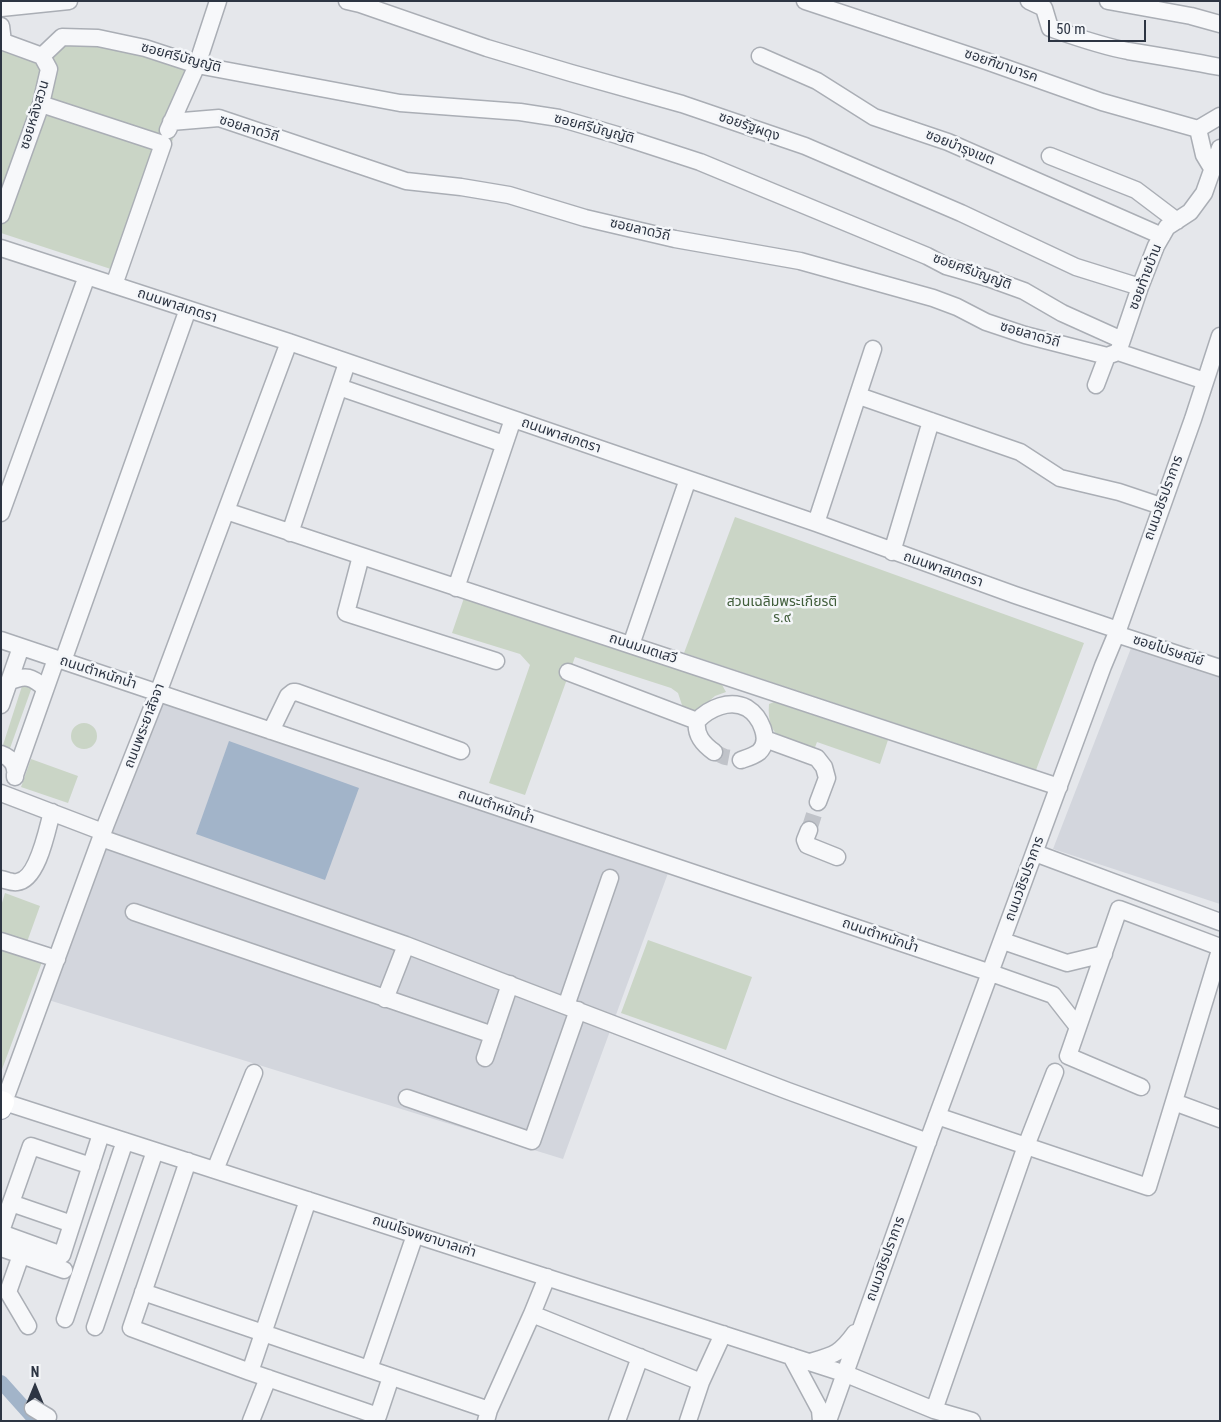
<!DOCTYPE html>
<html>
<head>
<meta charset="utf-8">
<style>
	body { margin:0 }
	#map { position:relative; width:1221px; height:1422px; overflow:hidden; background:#e5e7eb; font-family:"Roboto Condensed",sans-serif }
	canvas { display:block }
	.frame { position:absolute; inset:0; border:2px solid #2d3543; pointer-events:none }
	.north { position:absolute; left:10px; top:1362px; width:50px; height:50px; -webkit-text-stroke:4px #f4f6f9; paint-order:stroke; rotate:0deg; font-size:14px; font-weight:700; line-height:20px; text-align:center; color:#2d3543 }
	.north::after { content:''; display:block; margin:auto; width:18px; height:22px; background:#2d3543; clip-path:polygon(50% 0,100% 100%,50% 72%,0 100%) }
	.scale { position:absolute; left:1048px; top:20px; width:98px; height:22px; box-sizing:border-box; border:2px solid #2d3543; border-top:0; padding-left:6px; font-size:15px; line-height:18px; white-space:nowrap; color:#2d3543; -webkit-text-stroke:4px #f4f6f9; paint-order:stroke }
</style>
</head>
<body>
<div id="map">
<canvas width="1221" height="1422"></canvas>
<div class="frame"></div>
<div class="north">N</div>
<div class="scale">50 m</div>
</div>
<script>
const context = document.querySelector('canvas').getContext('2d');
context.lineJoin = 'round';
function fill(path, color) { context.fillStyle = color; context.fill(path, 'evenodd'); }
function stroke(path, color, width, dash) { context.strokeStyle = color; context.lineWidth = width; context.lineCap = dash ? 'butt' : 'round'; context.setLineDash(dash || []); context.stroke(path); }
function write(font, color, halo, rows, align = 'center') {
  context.font = font + ' "Roboto Condensed","Noto Sans Thai",sans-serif'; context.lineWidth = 5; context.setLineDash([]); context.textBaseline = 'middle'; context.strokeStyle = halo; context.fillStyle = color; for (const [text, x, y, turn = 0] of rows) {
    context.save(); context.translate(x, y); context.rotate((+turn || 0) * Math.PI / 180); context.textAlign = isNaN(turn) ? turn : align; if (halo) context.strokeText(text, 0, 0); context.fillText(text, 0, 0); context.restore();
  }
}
fill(new Path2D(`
	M1133,643L1220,674V904L1053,849Z
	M158,693L671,865L563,1159L42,998Z`), '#d3d6dd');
fill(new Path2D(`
	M65,32L204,61L181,116L126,274L1,233V47L42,61Z
	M735,517L1084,643L1036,770L684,653Z
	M464,598L721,683L726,692L715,696L697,711L683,708L678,693L671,688L575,657L525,795L489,783L530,665L520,654L452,633Z
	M23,683L32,687L9,751L2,748Z
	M774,702L888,740L880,764L817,742L814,750C786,742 766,739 769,704Z
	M71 736a13 13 0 1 1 26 0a13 13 0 1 1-26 0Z
	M31,759L78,776L68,803L21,787Z
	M5,893L40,906L27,942L1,933V906Z
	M648,940L752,977L726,1050L621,1013Z
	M1,948L42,962L1,1072Z`), '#cad5c6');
fill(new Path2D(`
	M229,741L359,788L325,880L196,834Z`), '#a2b4c9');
stroke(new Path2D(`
	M1,1382L36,1421`), '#a2b4c9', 14);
stroke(new Path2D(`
	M714,752L725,757L741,760
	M809,830L818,802`), '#c0c3c9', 16, [16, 8]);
const minor = new Path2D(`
	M347,1L360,4L487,48L571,73L682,104L805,146L961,213L1076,267L1140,287
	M805,1L986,61L1102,102L1198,129L1204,155L1213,170
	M1029,1L1044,8L1050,28C1076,37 1101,46 1128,51C1159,56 1189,61 1220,67
	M1108,1L1191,16L1220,24
	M1,8L69,1
	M1,26L3,42
	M1,41L42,56L49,69L41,104L1,215
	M42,56L62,37L98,38L145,48L197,65L400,103L520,112L559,118L617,135L700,162L927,256L946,266L988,278L1024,291L1062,313L1122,340
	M760,56L817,81L874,117L948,142L1162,236
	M41,104L163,144L114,285
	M171,122L219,118L406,181L461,187L509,195L585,218L675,239L800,261L933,298L957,307L986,322L1025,335L1107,356
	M1198,129L1220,116
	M168,130L197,65L218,1
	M1050,156L1136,190L1177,221
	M1,248L289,342L816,523L1015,595L1118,630
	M289,342L158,693L106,824L4,1102L846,1374L934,1410L972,1421
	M1118,352L1205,381
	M1096,385L1107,356L1118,352L1140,287L1156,246L1167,227L1190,212L1204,193L1220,148
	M339,387L504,444
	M859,396L1020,452L1060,478L1119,492L1161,506
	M226,511L1059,787
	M1,513L87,276
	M816,523L873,349
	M290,533L347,363
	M892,552L931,421
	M361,556L346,613L496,661
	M456,588L513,419
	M1116,634L1220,668
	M1,640L991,973L1053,995L1078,1027
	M631,645L688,479
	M63,661L188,309
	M568,672L697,721
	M9,682C26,674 32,677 45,688
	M1,705L21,647
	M271,731L288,696L293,692H296L461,751
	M765,739L817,758L824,767L827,778L818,802
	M714,752C703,744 695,735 697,721C709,708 730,699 747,708C760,716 772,740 759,752C754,756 747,758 741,760
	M1,754C12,758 17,766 15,777
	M15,775L56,659
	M1,793L103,832
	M809,830L805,840L807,845L837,857
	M101,838L406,945L788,1091L928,1142
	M1035,853L1220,922
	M1,879C6,880 12,883 17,882C38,880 47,830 52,812
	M134,912L493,1035
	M1,941L57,959
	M1003,941L1067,963L1104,954
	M385,999L406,945
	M566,1006L610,878
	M485,1058L510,984
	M1141,1087L1068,1056L1119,909L1220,947
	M407,1098L532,1141L578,1010
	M1174,1102L1220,1119
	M937,1116L1148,1187L1220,950
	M188,1161L131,1328L250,1372L378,1416L391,1377
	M215,1170L254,1073
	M11,1203L72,1224
	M1,1231L31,1146L91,1166
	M1,1233L62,1255L101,1134
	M1,1248L64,1270
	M21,1255L8,1292L28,1326
	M143,1292L489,1410
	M532,1314L547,1277
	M65,1319L125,1141
	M95,1327L155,1151
	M791,1356L820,1410L821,1421
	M810,1362C834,1355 840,1354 855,1333
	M369,1369L415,1235
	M250,1372L308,1200
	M701,1382L723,1334
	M33,1408L48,1417L46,1421
	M934,1410L1026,1146L1055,1072
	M251,1421L268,1378
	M486,1421L489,1410L532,1314L701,1382L688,1421
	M617,1421L640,1357
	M828,1421L928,1141L1103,666L1118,630L1193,419L1220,336`);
const major = new Path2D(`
	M1,1101L4,1102L1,1109`);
stroke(minor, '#aaaeb5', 19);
stroke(major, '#a5abb6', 22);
stroke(minor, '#f7f8fa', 16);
stroke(major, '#fff', 20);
write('14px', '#2d3543', '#f4f6f9', [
	["ซอยศรีบัญญัติ",181,58,15],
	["ซอยฑีฆามารค",1001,66,19],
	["ซอยหลังสวน",35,115,-73],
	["ซอยรัฐผดุง",749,127,19],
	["ซอยลาดวิถี",249,129,17],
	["ซอยศรีบัญญัติ",594,129,15],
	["ซอยบำรุงเขต",960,148,22],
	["ซอยลาดวิถี",640,230,13],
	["ซอยศรีบัญญัติ",972,272,20],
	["ซอยท้ายบ้าน",1146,277,-69],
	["ถนนพาสเภตรา",177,306,18],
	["ซอยลาดวิถี",1030,335,16],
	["ถนนพาสเภตรา",561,436,19],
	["ถนนวชิรปราการ",1164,498,-70],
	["ถนนพาสเภตรา",943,570,19],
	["ถนนมนตเสวี",643,649,18],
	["ซอยไปรษณีย์",1168,651,18],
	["ถนนตำหนักน้ำ",98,673,18],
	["ถนนพระยาสัจจา",145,726,-69],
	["ถนนตำหนักน้ำ",496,807,19],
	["ถนนวชิรปราการ",1025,879,-70],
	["ถนนตำหนักน้ำ",880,936,19],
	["ถนนโรงพยาบาลเก่า",424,1237,18],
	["ถนนวชิรปราการ",886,1259,-70]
]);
write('14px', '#415e3b', '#f4f6f9', [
	["สวนเฉลิมพระเกียรติ",782,602],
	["ร.๙",782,618]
]);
</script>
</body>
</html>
